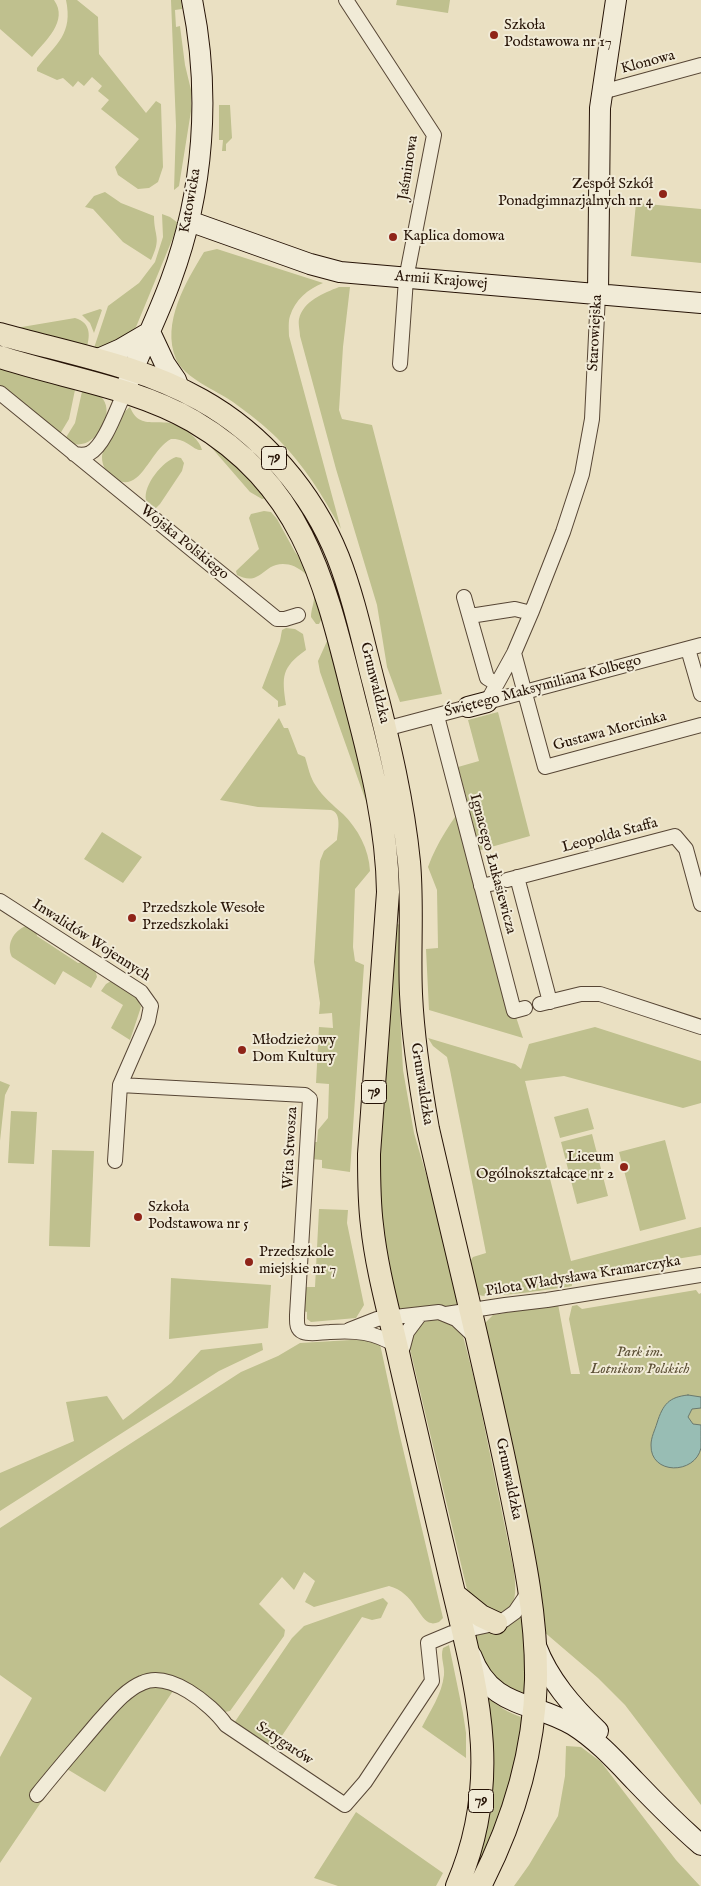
<!DOCTYPE html>
<html>
<head>
<meta charset="utf-8">
<style>
	body { margin:0 }
	canvas { display:block; background:#eae0c2 }
</style>
</head>
<body>
<canvas width="701" height="1886"></canvas>
<script>
const context = document.querySelector('canvas').getContext('2d');
context.lineJoin = 'round';
function fill(path, color) { context.fillStyle = color; context.fill(path, 'evenodd'); }
function stroke(path, color, width, dash) { context.strokeStyle = color; context.lineWidth = width; context.lineCap = dash ? 'butt' : 'round'; context.setLineDash(dash || []); context.stroke(path); }
function write(font, color, halo, rows, align = 'center') {
  context.font = font + ' "IM FELL English",serif'; context.lineWidth = 4; context.setLineDash([]); context.textBaseline = 'middle'; context.strokeStyle = halo; context.fillStyle = color; for (const [text, x, y, turn = 0] of rows) {
    context.save(); context.translate(x, y); context.rotate((+turn || 0) * Math.PI / 180); context.textAlign = isNaN(turn) ? turn : align; if (halo) context.strokeText(text, 0, 0); context.fillText(text, 0, 0); context.restore();
  }
}
fill(new Path2D(`
	M0,0H54C69,21 45,41 32,57L0,29Z
	M66,0H77L98,17L99,54L146,113L156,101L161,104L163,167L158,182L149,188L138,189L118,175L115,167L139,139L101,109L109,100L98,91L102,86L92,77L84,86L78,81L73,87L63,78L57,80L37,71V68C57,43 73,34 66,0Z
	M171,0H181L182,9L175,10L176,27L180,26L185,65L191,90V111L179,186L174,190L176,126Z
	M397,0H450L448,13L396,5Z
	M219,105H230L232,138L226,144V151H222L223,140H219Z
	M105,192L121,203L154,216C154,237 162,237 151,260L123,242L93,209L85,207L94,196Z
	M636,203L701,209V263L631,256Z
	M162,214L170,217L178,223L172,240L136,327L132,333L93,351L108,306L139,283L155,262L163,237Z
	M217,249L323,283C308,289 295,300 290,316C288,322 289,330 289,336L341,529C323,496 304,465 277,438C264,425 248,413 233,402C216,390 184,378 176,359C161,323 186,282 204,252Z
	M339,287H350L343,347L339,410L342,419L372,425L442,694L400,702L387,667L377,605L336,469L300,336C300,331 298,324 299,319C303,301 324,293 339,287Z
	M100,309L102,310L94,333L90,323L82,315Z
	M75,318C92,323 90,337 86,350L10,329Z
	M0,364L76,385L69,419L60,434L0,386Z
	M83,387C90,390 99,393 103,399C117,419 87,459 65,439L75,423Z
	M130,407C138,428 153,420 170,423C183,426 199,438 202,450C193,451 187,438 171,439C155,447 145,476 131,481C124,484 118,481 113,477C106,472 102,466 102,457C103,445 120,413 130,407Z
	M211,442L268,498L262,499L250,492L211,447Z
	M176,457L181,458L184,463L182,471L160,504L156,508H153L146,500C143,485 163,461 176,457Z
	M264,511L271,512L277,519L295,552L309,570L322,618L319,624H316L311,617C311,609 315,601 314,594C314,575 293,560 276,565C268,567 263,574 256,577C250,580 243,578 237,575L236,571L259,549L249,518L251,514Z
	M286,628L295,629L303,634L306,650C281,668 282,676 286,705L278,707V701L262,688L280,641L282,630Z
	M328,639L349,705L368,807L320,672L318,661Z
	M498,712L530,836L477,851L514,1011L523,1038L429,1010L426,949L438,948L437,890L428,867C437,842 452,821 467,800L458,767L479,761L468,720Z
	M279,718L284,728H288L298,754L305,757C308,766 310,778 316,786C323,797 333,805 343,814C358,829 369,849 370,871L355,889L353,947L355,961L364,965L350,1172L322,1168V1160L312,1159L314,1142H317L318,1130L328,1118L329,1084L316,1083L319,1027L333,1028L332,1013L319,1014L320,1003L314,962L320,861L324,851L337,840C338,830 342,813 331,810L258,807L220,800Z
	M102,832L142,857L123,883L84,859Z
	M396,924L402,925L399,996L403,1070L414,1133L446,1243L462,1304L455,1306L436,1307L396,1313L376,1189L380,1163Z
	M26,926L36,930L37,936L78,963L84,962L95,969L97,977L91,988L63,971L55,985L12,957C6,945 13,931 26,926Z
	M111,981L136,995L141,1007L130,1040L111,1028L123,1005L101,991L106,984Z
	M595,1027L701,1061V1103L683,1108L564,1076L525,1081L571,1261L701,1227V1255L571,1276L572,1286C561,1288 486,1299 480,1295C471,1290 471,1271 469,1263L473,1257L486,1253L450,1070L447,1057L433,1046L428,1038L515,1064L521,1069L529,1044Z
	M0,1081L10,1085L5,1095L0,1141Z
	M588,1108L594,1129L560,1138L554,1117Z
	M11,1111L37,1112L34,1164L8,1163Z
	M592,1134L608,1196L577,1204L561,1142Z
	M665,1140L686,1219L640,1231L619,1152Z
	M52,1150L94,1151L90,1247L49,1246Z
	M319,1209L348,1210L347,1223L364,1305L356,1318L311,1322L307,1319V1312L303,1311L304,1289L307,1287H315Z
	M171,1278L271,1285L268,1328L169,1339Z
	M696,1290L699,1294L701,1293V1805L625,1705L598,1678L543,1631L484,1324L493,1315L558,1304L571,1374H580L569,1319L572,1306L577,1305L582,1309Z
	M436,1319L448,1321L461,1331L463,1336L476,1386L514,1571C516,1593 519,1610 493,1614L469,1598L410,1349L409,1342L421,1323Z
	M368,1339L380,1344L399,1432L443,1618L439,1622C436,1623 433,1624 431,1623C420,1622 414,1592 389,1586L314,1607L305,1602L315,1581L304,1572L294,1590L282,1577L259,1604L285,1630L284,1636L230,1711L225,1712L219,1709L184,1684L173,1691L105,1792L67,1769L54,1783L0,1863V1757L32,1698L0,1675V1528L241,1372L278,1356L300,1343Z
	M262,1343L263,1350L219,1371L0,1511V1473L74,1441L66,1402L107,1396L123,1420L171,1383L201,1350Z
	M383,1598L388,1603L381,1618L372,1620L362,1617L273,1749L234,1723L292,1638L304,1626Z
	M525,1611L527,1698L503,1684L489,1670L471,1636C491,1631 513,1628 525,1611Z
	M449,1645L463,1713L466,1733V1758L422,1727C430,1711 442,1694 444,1675C445,1666 440,1657 443,1648Z
	M484,1694C497,1705 508,1714 525,1718L519,1755L482,1866L465,1886Z
	M566,1746L581,1747L601,1762L676,1860L700,1886H514L529,1865L558,1816L565,1776Z
	M356,1812L443,1873L436,1886H338L314,1878Z`), '#bfc08e');
const water = new Path2D(`
	M688,1395L701,1397V1408L692,1409L688,1417L693,1424L701,1425C701,1432 701,1441 701,1448C695,1475 650,1475 651,1445C651,1437 655,1430 657,1423C663,1404 669,1397 688,1395Z`);
fill(water, '#98bdb4');
stroke(water, '#6a796e', 1);
const street = new Path2D(`
	M346,0L434,135L406,279L400,364
	M602,92L701,65
	M0,393L277,619H285L298,615
	M74,454C80,455 84,456 90,453C105,445 117,408 125,392
	M464,597L487,678L497,684
	M470,616L515,609L531,613
	M688,649L701,694
	M514,653L545,767L701,725
	M487,702L514,653L532,611L563,532L582,474L592,419L598,294
	M487,702L701,645
	M437,716L514,1011L525,1008
	M385,729L468,707
	M517,877L550,1002
	M507,880L675,836L686,849L701,904
	M481,886L495,883
	M0,901L141,992L151,1006L148,1021L120,1085L115,1161
	M540,1004L581,994H600L701,1027
	M120,1085L305,1095L310,1099L297,1315C297,1322 296,1329 303,1332C311,1335 322,1332 330,1332C355,1330 375,1332 397,1346
	M446,1314L505,1305L547,1300L701,1275
	M349,1330L377,1319L439,1312L456,1319L476,1338
	M399,1353L403,1347L407,1332L419,1316
	M37,1795C57,1770 78,1746 99,1721C111,1708 125,1690 142,1683C169,1670 211,1704 226,1725L345,1805L365,1782L432,1681L428,1643L452,1633L489,1625L504,1620L515,1612L530,1590`);
const secondary = new Path2D(`
	M189,221L310,264L340,272L701,303
	M598,294L600,108L616,0
	M150,332L165,364L176,380L179,388
	M96,360L121,349L150,332
	M127,385C141,349 158,316 171,280C204,191 211,93 192,0
	M468,707L487,702
	M536,1646C549,1680 572,1706 598,1731
	M471,1655C491,1709 533,1701 573,1725C597,1740 616,1761 635,1781C657,1804 678,1825 701,1845`);
const primary = new Path2D(`
	M0,334C67,353 139,365 201,400C262,434 312,492 338,557C354,598 363,642 374,684C389,743 403,801 409,862C413,906 409,950 411,994C413,1039 420,1084 428,1129C454,1242 482,1354 506,1468C520,1538 537,1608 536,1680C534,1752 513,1822 480,1886
	M0,357C64,378 134,387 193,421C307,488 326,588 356,706C372,767 387,828 388,892L369,1154C369,1178 369,1202 372,1225C377,1273 391,1319 401,1366C417,1435 433,1503 449,1572C475,1683 505,1775 457,1886
	M455,1595L481,1616L496,1623`);
stroke(street, '#574635', 16);
stroke(secondary, '#261306', 22);
stroke(primary, '#261306', 24);
stroke(street, '#f1ebd7', 14);
stroke(secondary, '#f1ebd7', 20);
stroke(primary, '#eae0c2', 22);
for (const [x, y, r, color] of [
	[494,35,5,"#8f2418"],
	[663,194,5,"#8f2418"],
	[393,237,5,"#8f2418"],
	[132,918,5,"#8f2418"],
	[242,1050,5,"#8f2418"],
	[624,1167,5,"#8f2418"],
	[138,1217,5,"#8f2418"],
	[249,1262,5,"#8f2418"]
]) { const dot = new Path2D(); dot.arc(x, y, r, 0, 2 * Math.PI); context.fillStyle = color; context.fill(dot); stroke(dot, '#f1ebd7', 2); }
for (const [x, y, w] of [
	[274,458,25],
	[374,1092,25],
	[481,1801,25]
]) { const box = new Path2D(); box.roundRect(x - w / 2, y - 11.5, w, 23, 4); context.fillStyle = '#f1ebd7'; context.fill(box); stroke(box, '#261306', 1); }
write('bold 14px', '#261306', null, [
	["79",274,458],
	["79",374,1092],
	["79",481,1801]
]);
write('15px', '#261306', '#f1ebd7', [
	["Szkoła",504,26],
	["Podstawowa nr 17",504,43],
	["Zespół Szkół",653,185,"right"],
	["Ponadgimnazjalnych nr 4",653,202,"right"],
	["Kaplica domowa",403,237],
	["Przedszkole Wesołe",142,909],
	["Przedszkolaki",142,926],
	["Młodzieżowy",252,1041],
	["Dom Kultury",252,1058],
	["Liceum",614,1158,"right"],
	["Ogólnokształcące nr 2",614,1175,"right"],
	["Szkoła",148,1208],
	["Podstawowa nr 5",148,1225],
	["Przedszkole",259,1253],
	["miejskie nr 7",259,1270]
], 'left');
write('15px', '#261306', '#f1ebd7', [
	["Klonowa",648,63,-15],
	["Jaśminowa",409,168,-81],
	["Katowicka",191,201,-80],
	["Armii Krajowej",441,281,5],
	["Starowiejska",596,333,-87],
	["Wojska Polskiego",184,543,39],
	["Grunwaldzka",374,683,76],
	["Świętego Maksymiliana Kolbego",543,687,-15],
	["Gustawa Morcinka",610,732,-15],
	["Leopolda Staffa",610,836,-15],
	["Ignacego Łukasiewicza",492,864,75],
	["Inwalidów Wojennych",91,941,33],
	["Grunwaldzka",421,1084,81],
	["Wita Stwosza",291,1148,-87],
	["Pilota Władysława Kramarczyka",583,1277,-9],
	["Grunwaldzka",508,1479,78],
	["Sztygarów",284,1744,34]
]);
write('italic 15px', '#5c5036', '#f1ebd7', [
	["Park im.",640,1353],
	["Lotnikow Polskich",640,1370]
]);
</script>
</body>
</html>
